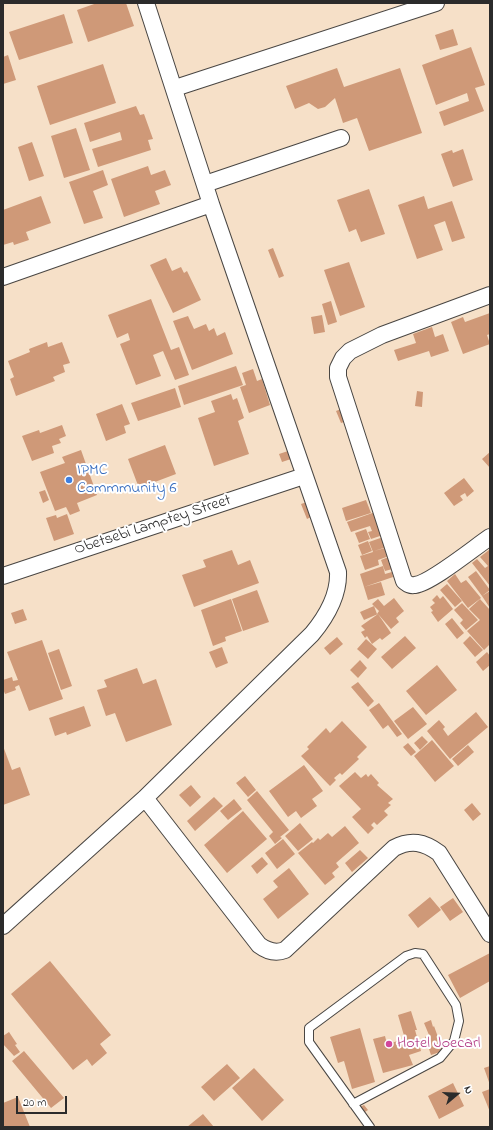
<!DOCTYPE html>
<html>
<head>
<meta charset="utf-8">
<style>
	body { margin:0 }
	#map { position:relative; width:493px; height:1130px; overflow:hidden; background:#f6e0c8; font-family:"Indie Flower",sans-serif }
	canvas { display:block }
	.frame { position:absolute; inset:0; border:4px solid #2b2b2b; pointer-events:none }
	.north { position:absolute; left:437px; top:1074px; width:40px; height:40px; -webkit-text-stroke:3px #fff; paint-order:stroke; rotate:71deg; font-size:11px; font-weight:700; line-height:16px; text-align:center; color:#2b2b2b }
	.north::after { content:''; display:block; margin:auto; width:14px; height:18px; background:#2b2b2b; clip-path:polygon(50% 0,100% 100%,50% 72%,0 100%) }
	.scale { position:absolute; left:16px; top:1096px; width:51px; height:18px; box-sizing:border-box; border:2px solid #2b2b2b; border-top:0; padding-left:5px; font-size:12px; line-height:14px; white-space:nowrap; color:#2b2b2b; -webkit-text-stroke:3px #fff; paint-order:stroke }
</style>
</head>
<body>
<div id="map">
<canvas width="493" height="1130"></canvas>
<div class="frame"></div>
<div class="north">N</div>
<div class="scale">20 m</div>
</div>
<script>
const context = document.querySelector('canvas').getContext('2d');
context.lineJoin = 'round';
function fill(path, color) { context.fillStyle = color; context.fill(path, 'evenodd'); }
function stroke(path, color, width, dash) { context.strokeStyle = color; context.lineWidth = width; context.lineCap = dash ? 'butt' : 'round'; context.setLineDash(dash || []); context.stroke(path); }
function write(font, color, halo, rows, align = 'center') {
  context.font = font + ' "Indie Flower",sans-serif'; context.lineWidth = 4; context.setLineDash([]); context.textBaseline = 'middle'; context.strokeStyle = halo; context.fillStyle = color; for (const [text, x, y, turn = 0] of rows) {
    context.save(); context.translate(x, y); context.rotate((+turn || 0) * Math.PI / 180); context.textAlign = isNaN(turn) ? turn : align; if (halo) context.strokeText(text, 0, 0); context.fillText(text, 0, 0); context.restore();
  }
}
fill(new Path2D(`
	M97,3H126L134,26L88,42L77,10Z
	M64,14L73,43L19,60L9,32Z
	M453,29L458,45L440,50L435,35Z
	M471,47L485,85L475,88L484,111L444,126L439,112L469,101L467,93L436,105L422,65Z
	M8,55L16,80L3,84V57Z
	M103,64L116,103L50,125L37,86Z
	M337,68L344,87L400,68L422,133L369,151L357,118L343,123L335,98L325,107L318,109L309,103L295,109L286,86Z
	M136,106L140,115L144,114L153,139L148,140L151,150L98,167L92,149L122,140L120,132L90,142L84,123Z
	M76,128L90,170L64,178L51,136Z
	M32,142L44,176L29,181L18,147Z
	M463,149L473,180L453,187L441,154L452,150L453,153Z
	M148,166L151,175L165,170L171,185L155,191L160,204L124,217L111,179Z
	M103,170L108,185L93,191L103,218L84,224L69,182Z
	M369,189L385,234L361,242L356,229L349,232L337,200Z
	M41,196L51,223L26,232L29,240L14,245L13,242L3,245V210Z
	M424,196L428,209L452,201L465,238L452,242L445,221L434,225L443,250L417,259L398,205Z
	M273,248L284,276L279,278L268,250Z
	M166,258L172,271L181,267L184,273L187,271L201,300L173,313L150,265Z
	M349,262L365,307L340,316L324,270Z
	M151,299L171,350L179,347L189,375L175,380L163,351L153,355L161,376L136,385L120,344L130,340L128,333L117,338L108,315Z
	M331,301L337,322L328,325L322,304Z
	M490,313V334L487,335L490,344L463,354L451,322L463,317L465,322Z
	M322,315L325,332L314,334L311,317Z
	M188,316L194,329L206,324L209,331L214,328L217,336L225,332L233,354L192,370L173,321Z
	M432,327L435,337L443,334L449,351L431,357L429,351L398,361L394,350L416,343L413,334Z
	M47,342L48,347L62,342L70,363L63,365L65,372L53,377L55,381L16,396L10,379L14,377L8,361L30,352L29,349Z
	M236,366L243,385L184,405L178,386Z
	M253,369L257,381L262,379L270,405L249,413L240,387L246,385L242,373Z
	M175,388L181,407L138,421L131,403Z
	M417,391L423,392L422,407L415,406Z
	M231,394L233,400L237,398L244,418L238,421L249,454L214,466L198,418L215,412L211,401Z
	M122,404L130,424L124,426L126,433L106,441L96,414Z
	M346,407L350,420L341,423L336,411Z
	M62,425L66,436L59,439L61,443L52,446L54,453L32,461L22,436L39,430L40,433Z
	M165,445L176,474L139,488L128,459Z
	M81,450L97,495L77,503L80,511L70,515L66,507L55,511L40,472L65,463L62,457Z
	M291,450L294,458L282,462L279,454Z
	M490,452V468L482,459Z
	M464,478L474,491L467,497L465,493L460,496L463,500L454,506L444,493Z
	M45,490L49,500L43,503L39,492Z
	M366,500L371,513L346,521L342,508Z
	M307,502L313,516L307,519L301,504Z
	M378,511L386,534L371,539L368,532L372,531L370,526L351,532L347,522Z
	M67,514L74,534L54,541L46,518L56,515L57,518Z
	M366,529L370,539L359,543L355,533Z
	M386,536L390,546L374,551L389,547L392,555L378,560L379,565L365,570L360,556L373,552L369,542Z
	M368,541L372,551L362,555L358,545Z
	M232,550L238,565L250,560L259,583L194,607L182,575L206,567L203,560Z
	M489,550L490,552V586L472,563L477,559L485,568L488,566L480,557Z
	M391,556L396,568L385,571L381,560Z
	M383,566L385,574L392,572L393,577L364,587L360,574Z
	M476,571L490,590L482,596L468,577Z
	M455,574L461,583L466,580L481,598L468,608L447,581Z
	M381,582L385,595L368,600L364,587Z
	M447,584L462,601L455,607L440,590Z
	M257,590L269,622L243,631L232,599Z
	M490,591V608L482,596Z
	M437,595L440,599L443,596L453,609L438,622L431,612L433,611L430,607L435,603L432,600Z
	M394,598L404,611L396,618L399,622L391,629L378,614L364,620L360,612L374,606L377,614L379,611L372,604L378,599L384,606Z
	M231,599L242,631L225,637L226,641L213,646L201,610Z
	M480,599L490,610V644L484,650L467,631L480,620L469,609Z
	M462,603L478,620L466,630L460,623L463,620L454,610Z
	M23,609L27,620L15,624L11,613Z
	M378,614L391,633L382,640L380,638L372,644L367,636L365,638L361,632L365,630L361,626Z
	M452,618L464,633L457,639L445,624Z
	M405,636L416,648L392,669L381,657Z
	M470,636L483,650L475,657L463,643Z
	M337,637L343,644L330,655L324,648Z
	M366,639L377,649L368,659L357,649Z
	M42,640L63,699L29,711L19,685L15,687L16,690L5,694L3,689V680L12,677L13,681L18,680L7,652Z
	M222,647L228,663L216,668L209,652Z
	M59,649L72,686L61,690L48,653Z
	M487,652L490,656V665L483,671L476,662Z
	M360,660L367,668L358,678L350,670Z
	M437,665L457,690L426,715L406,691Z
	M137,668L143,684L156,679L172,725L126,742L115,713L106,716L97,690L107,687L104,680Z
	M358,682L374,701L368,707L351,687Z
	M379,703L402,734L397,737L388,725L383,729L369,710Z
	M84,706L91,726L67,735L66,732L55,736L49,718Z
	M413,707L427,724L408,739L394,721Z
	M476,712L488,727L450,759L427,731L439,720L445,727L443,729L448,736Z
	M342,721L367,747L357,757L359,759L342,775L340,773L334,778L336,780L330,786L301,756L309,749L307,747L326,728L330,733Z
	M422,736L428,742L420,750L414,743Z
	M432,740L454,766L435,782L414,756Z
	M408,743L416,752L411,756L403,747Z
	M468,745L474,752L458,766L452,759Z
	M3,746L12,770L20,767L30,795L3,805Z
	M304,765L323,791L312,799L317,806L301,818L296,811L288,817L269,791Z
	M355,772L361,778L366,774L368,777L371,774L379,783L377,785L393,799L388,803L391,805L384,811L388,815L377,825L374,822L371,825L374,828L368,834L352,817L361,809L339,786Z
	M245,776L256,790L248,797L236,783Z
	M191,785L201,797L190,807L179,795Z
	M257,791L289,830L280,837L282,838L275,844L269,836L273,832L247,800Z
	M214,797L223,806L195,831L187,821Z
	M234,799L242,809L228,820L220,811Z
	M472,803L481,814L473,821L464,810Z
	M243,811L267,839L227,873L204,845Z
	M300,823L313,839L298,851L285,836Z
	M345,826L359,843L336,863L339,867L332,873L335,877L325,885L298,853L312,842L313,843L318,838L320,840L328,833L332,837Z
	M283,839L295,854L277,869L265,853Z
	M360,850L368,858L352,872L345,863Z
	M262,857L268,864L257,874L251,866Z
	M289,868L309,894L278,919L263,899L278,887L273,881Z
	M430,897L441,910L418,928L408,915Z
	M453,898L463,912L450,921L440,907Z
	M490,953V981L460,998L448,975Z
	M50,961L111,1035L100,1044L107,1053L92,1066L87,1059L73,1070L11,994Z
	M411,1011L417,1030H415L421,1051L409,1055L413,1065L383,1073L373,1039L385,1036L387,1044L405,1039L398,1015Z
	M431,1020L433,1027L434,1026L443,1051L431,1055L425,1037L429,1035L424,1023Z
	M360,1028L375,1082L352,1089L344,1061L338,1063L330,1037Z
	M9,1032L17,1044L15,1045L20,1052L14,1056L3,1044V1036Z
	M24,1051L64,1098L51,1108L12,1061Z
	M227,1064L240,1078L214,1101L201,1087Z
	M490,1066V1085L484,1068Z
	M254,1068L284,1100L262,1121L232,1088Z
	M453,1083L464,1106L439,1119L428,1096Z
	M490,1089V1112L482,1092Z
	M18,1097L30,1127H3V1103Z
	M364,1105L368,1110L362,1114L358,1108Z
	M203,1114L214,1127H187Z`), '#cf9978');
const lane = new Path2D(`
	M353,1104L440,1058L454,1041L459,1021L456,1005L423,954L415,953L406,956L309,1028V1042L370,1127`);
const street = new Path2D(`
	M146,3L211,204
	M175,88L436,3
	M205,184L341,138
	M3,277L211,204L338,572C339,594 326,617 312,634L145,798L3,926
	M490,295L382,335L350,351L343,358L338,368V377L404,581C408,584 410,586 415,585C431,583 475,547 490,537
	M3,576L304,476
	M145,798L259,945C267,951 275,954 285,950L394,848C411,839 424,842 439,853L490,934`);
stroke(lane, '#494643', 10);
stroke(street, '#494643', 18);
stroke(lane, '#fff', 8);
stroke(street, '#fff', 16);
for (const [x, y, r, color] of [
	[69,480,4,"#3f7fe0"],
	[389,1044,4,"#d1479c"]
]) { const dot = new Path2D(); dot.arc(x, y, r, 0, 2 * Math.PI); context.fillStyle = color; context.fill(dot); stroke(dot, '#fff', 1.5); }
write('16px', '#366cbe', '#fff', [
	["IPMC",77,471],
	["Commmunity 6",77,489]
], 'left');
write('16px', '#2b2b2b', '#fff', [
	["Obetsebi Lamptey Street",153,526,-18]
]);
write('16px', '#b23c85', '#fff', [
	["Hotel Joecarl",397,1044]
], 'left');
</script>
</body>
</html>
